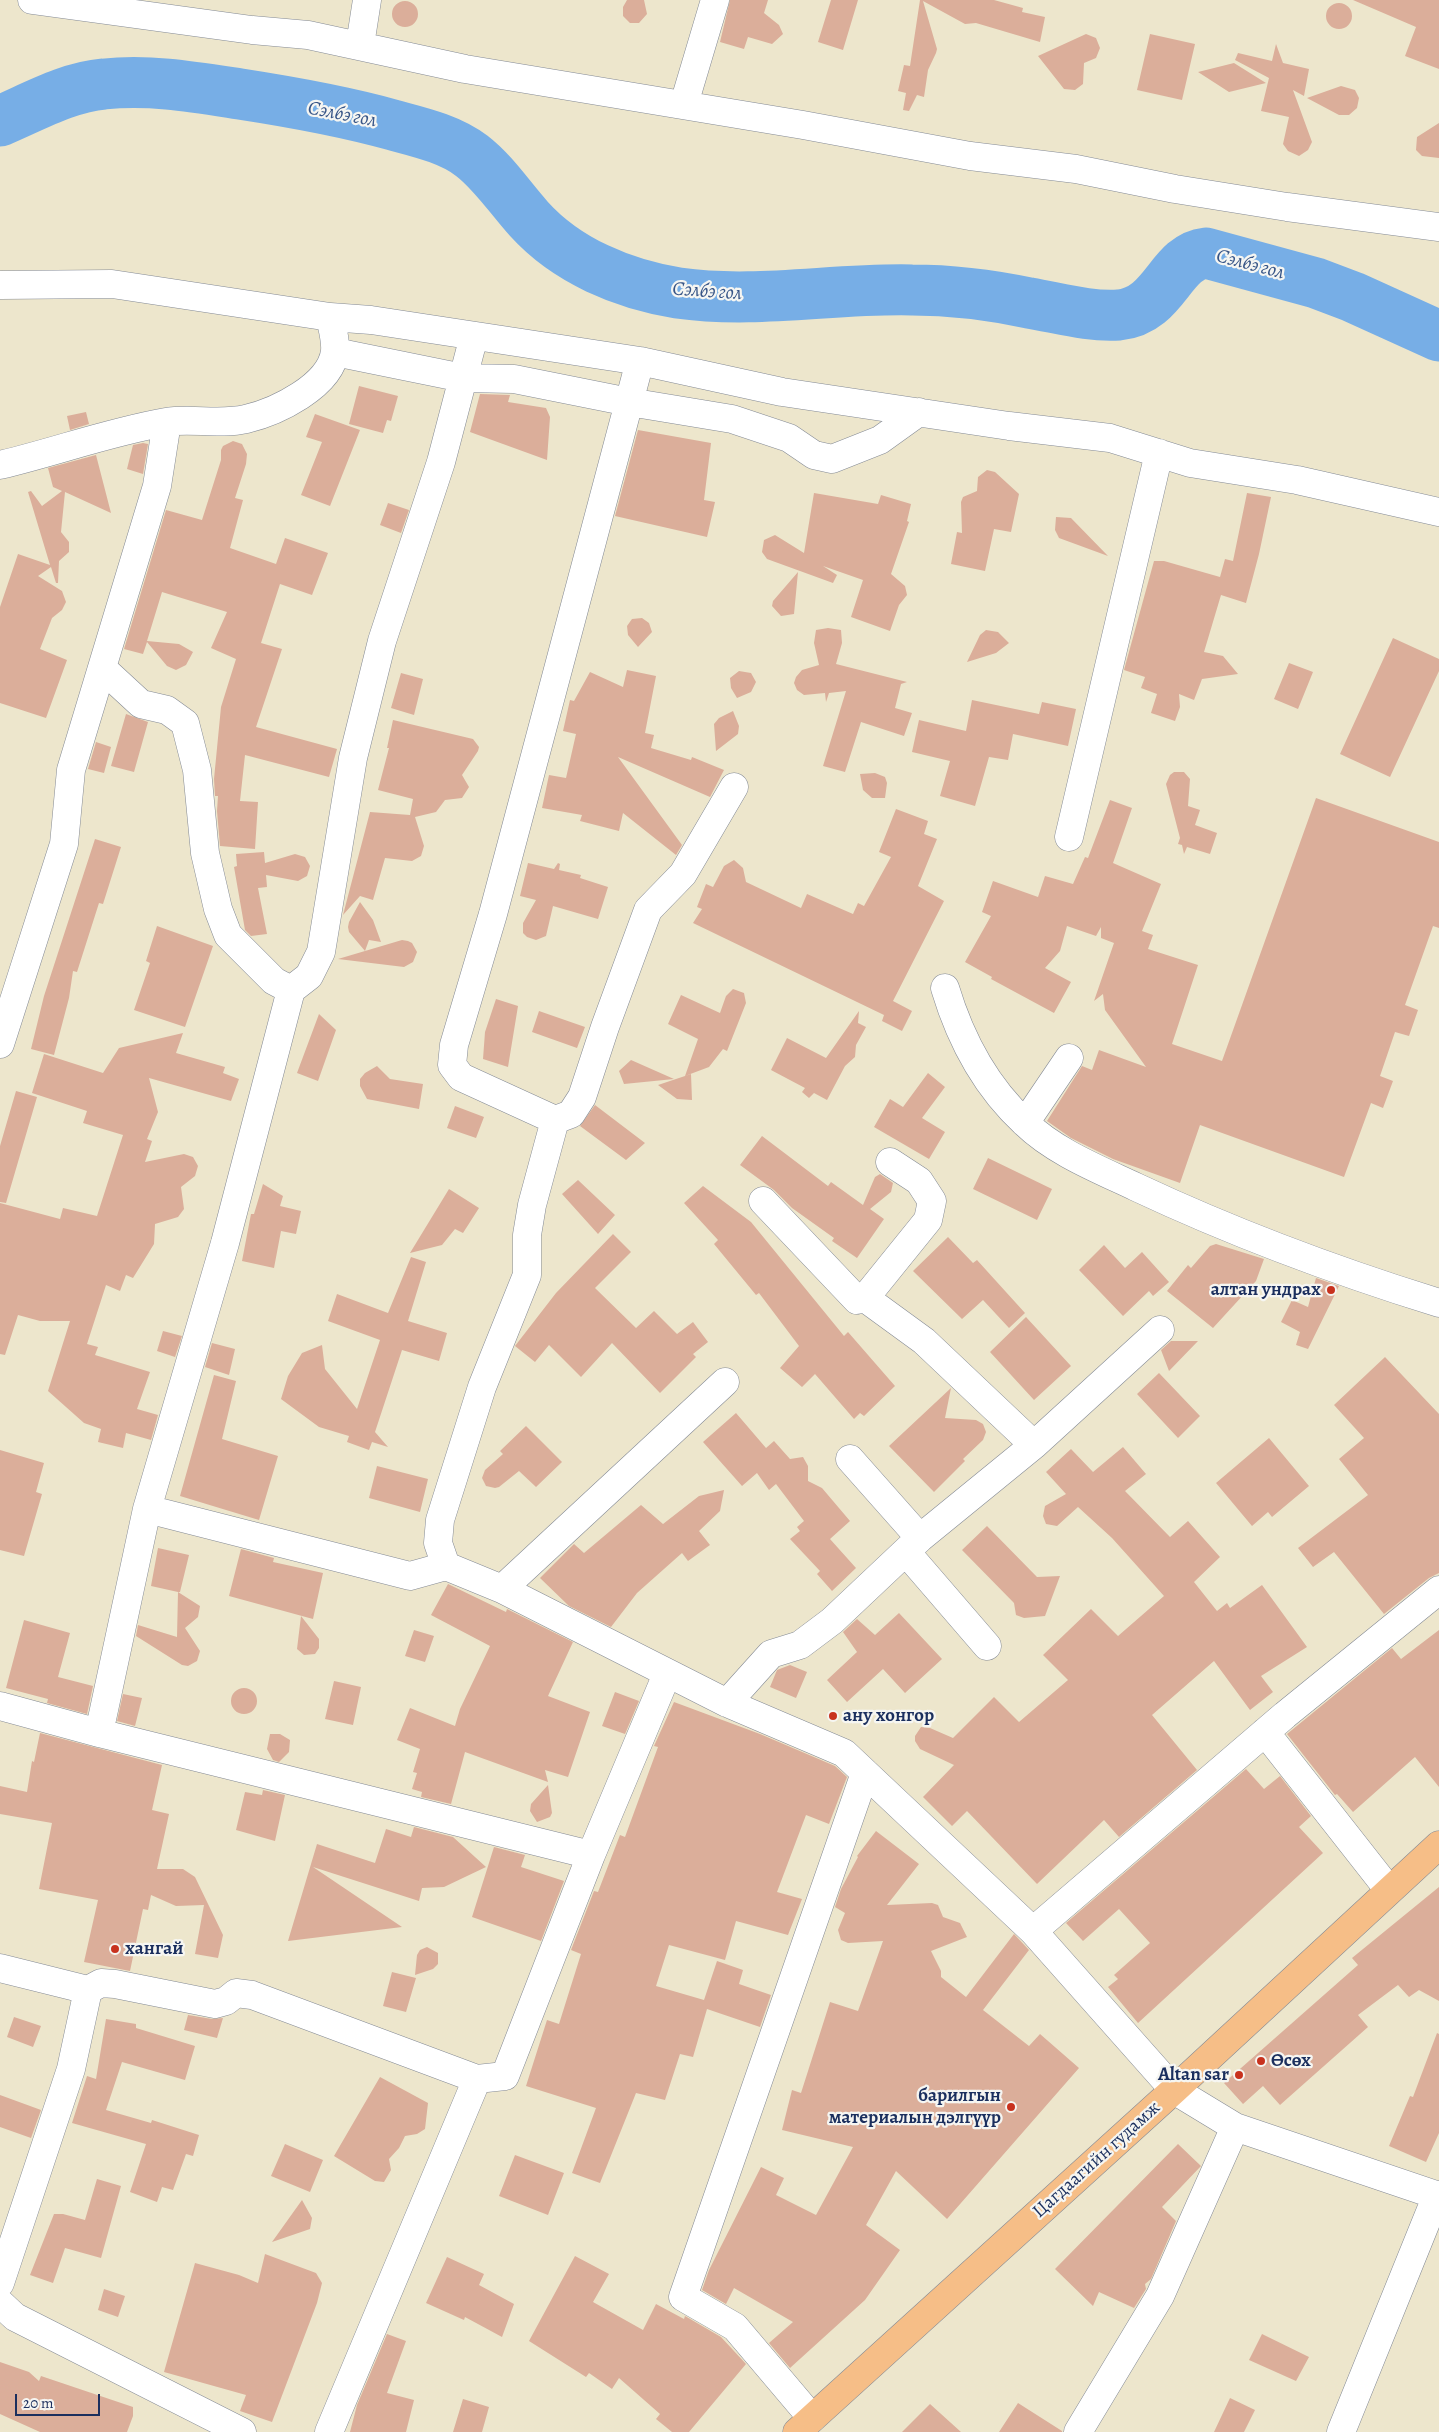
<!DOCTYPE html>
<html>
<head>
<meta charset="utf-8">
<style>
	body { margin:0 }
	#map { position:relative; width:1439px; height:2432px; overflow:hidden; background:#ede6cc; font-family:Alegreya,serif }
	canvas { display:block }
	.scale { position:absolute; left:15px; top:2394px; width:85px; height:22px; box-sizing:border-box; border:2px solid #1b2f5e; border-top:0; padding-left:6px; font-size:15px; line-height:18px; white-space:nowrap; color:#1b2f5e; -webkit-text-stroke:4px #f6f6f2; paint-order:stroke }
</style>
</head>
<body>
<div id="map">
<canvas width="1439" height="2432"></canvas>
<div class="scale">20 m</div>
</div>
<script>
const context = document.querySelector('canvas').getContext('2d');
context.lineJoin = 'round';
function stroke(path, color, width, dash) { context.strokeStyle = color; context.lineWidth = width; context.lineCap = dash ? 'butt' : 'round'; context.setLineDash(dash || []); context.stroke(path); }
function fill(path, color) { context.fillStyle = color; context.fill(path, 'evenodd'); }
function write(font, color, halo, rows, align = 'center') {
  context.font = font + ' Alegreya,serif'; context.lineWidth = 4.5; context.setLineDash([]); context.textBaseline = 'middle'; context.strokeStyle = halo; context.fillStyle = color; for (const [text, x, y, turn = 0] of rows) {
    context.save(); context.translate(x, y); context.rotate((+turn || 0) * Math.PI / 180); context.textAlign = isNaN(turn) ? turn : align; if (halo) context.strokeText(text, 0, 0); context.fillText(text, 0, 0); context.restore();
  }
}
stroke(new Path2D(`
	M0,121C33,107 68,87 104,84C150,79 195,87 240,94C292,102 343,111 393,125C419,132 450,139 472,156C494,173 510,198 529,219C567,261 623,284 678,293C756,304 834,288 912,290C951,290 991,295 1029,303C1059,308 1089,317 1119,315C1166,310 1169,257 1206,253L1316,283L1353,297L1439,336`), '#77aee6', 51);
fill(new Path2D(`
	M627,0H644L647,14L639,23H630L623,16V7Z
	M730,0H768L764,13L779,25L783,34L772,44L748,37L744,49L720,42Z
	M831,0H858L843,50L818,42Z
	M920,0H994L1023,8L1022,12L1045,17L1040,42L976,23L965,24L923,1L937,49L936,53L928,70L924,97L917,95L909,111L903,110L906,93L898,91L904,65L910,66Z
	M1353,0H1439V69L1405,56L1416,27Z
	M392 14a13 13 0 1 1 26 0a13 13 0 1 1-26 0Z
	M1326 16a13 13 0 1 1 26 0a13 13 0 1 1-26 0Z
	M1086,34L1096,38L1100,48L1096,58L1084,63L1083,84L1075,90L1064,89L1038,56Z
	M1150,34L1195,44L1182,100L1137,90Z
	M1276,44L1283,63L1309,69L1304,96L1293,90L1312,142L1308,150L1299,156L1288,151L1283,144L1289,117L1261,111L1269,78L1235,60L1238,53L1272,61Z
	M1234,63L1266,83L1229,92L1198,72Z
	M1341,86L1355,90L1359,98L1357,108L1349,115H1339L1307,98Z
	M1439,123V158L1422,156L1416,150L1417,137Z
	M359,386L398,396L391,421L387,420L383,433L349,424Z
	M480,394L510,395L508,402L546,408L550,417L547,460L470,432Z
	M86,412L89,424L70,430L67,416Z
	M315,414L360,430L330,506L301,495L322,442L306,437Z
	M638,430L711,443L704,500L715,502L707,537L615,516Z
	M233,441L242,444L247,454L246,464L235,498L243,500L230,548L276,564L285,538L328,553L312,595L280,584L261,643L282,649L256,727L337,749L329,777L245,755L240,801L258,802L255,849L220,846L217,811L218,796H215L214,779L221,707L236,659L211,648L227,612L162,592L147,641L179,644L193,652L186,665L176,670L167,666L147,642L143,654L124,649L166,510L202,520L221,460V450L223,446Z
	M143,443L148,444L143,474L127,469L133,445Z
	M96,455L111,513L65,492L61,532L69,542V552L59,561L58,583H56L51,567L38,576L62,591L66,602L62,610L52,618L40,649L67,660L46,718L0,703V607L18,554L50,565L28,492L31,491L42,506L62,491L53,487L48,468Z
	M987,470L995,472L1019,494L1011,532L994,529L985,571L951,564L957,532L962,533L961,502L963,497L977,491L978,477Z
	M814,493L878,504L881,495L911,504L907,521L909,522L891,574L905,586L907,595L899,605L890,631L851,617L863,580L823,566L837,575L833,583L767,559L762,552L764,540L775,535L804,553Z
	M1247,493L1271,497L1259,554L1246,603L1221,595L1204,652L1223,656L1238,674L1202,679L1194,700L1179,694L1180,707L1175,721L1151,713L1157,694L1141,688L1145,677L1124,670L1154,561H1164L1220,577L1225,559L1233,561Z
	M388,503L409,510L401,533L380,525Z
	M1056,517L1071,518L1108,556L1059,538L1055,530Z
	M798,572L794,614L781,616L772,606L773,601Z
	M642,618L649,623L652,632L638,647L628,635L627,626L632,619Z
	M828,628L841,630L842,643L836,664L907,682L901,684L895,708L912,713L904,736L861,722L845,772L823,766L846,691L829,693L826,702L825,693L804,695L797,690L794,683L796,677L802,670L819,665L814,643L816,630Z
	M986,630L998,632L1009,643L996,653L967,662L980,635Z
	M1393,638L1439,659V671L1390,777L1340,754Z
	M1289,663L1313,672L1298,709L1274,699Z
	M627,670L656,676L645,733L654,735L651,748L691,760L692,757L724,770L710,797L618,757L682,845L676,855L623,813L619,831L580,821L582,815L542,808L549,775L566,778L576,734L563,731L570,700L574,701L590,672L623,687Z
	M739,671L751,673L756,682L751,692L737,698L731,688L730,678Z
	M401,673L423,679L414,715L391,708Z
	M972,700L1039,714L1042,702L1076,709L1068,746L1013,734L1008,760L989,757L975,806L940,796L950,761L912,752L919,720L966,731Z
	M733,711L739,726L738,734L716,751L714,724L719,718Z
	M126,714L148,722L134,772L111,766Z
	M393,720L473,739L479,747L478,751L462,775L469,787L462,798L445,800L436,812L415,817L424,846L421,856L412,861L385,858L373,900L360,896L343,915L370,812L410,815L413,799L378,790L389,748H387Z
	M96,742L111,747L104,773L88,769Z
	M1174,772H1184L1190,779L1188,806L1200,810L1195,825L1217,833L1210,854L1187,847L1184,854L1182,845L1178,844L1180,838L1166,784L1170,775Z
	M875,773L885,777L887,783L885,798H872L863,790L860,774Z
	M1316,798L1439,842V928L1433,926L1405,1005L1418,1010L1409,1036L1395,1032L1380,1076L1393,1081L1383,1108L1371,1103L1344,1177L1200,1125L1180,1183L1113,1159L1071,1138L1047,1121L1082,1066L1092,1070L1099,1050L1146,1067L1105,1010L1103,994L1094,1001L1114,943L1101,938V927L1096,936L1067,926L1060,951L1045,968L1071,982L1054,1013L991,979L992,977L965,962L991,916L982,912L993,881L1038,897L1045,876L1073,884L1085,857L1088,858L1110,800L1132,808L1113,863L1161,884L1142,931L1153,935L1148,949L1198,965L1172,1044L1222,1061Z
	M896,809L928,821L924,834L937,839L918,886L944,901L893,1001L912,1011L902,1031L882,1021L884,1015L693,923L702,909L697,907L706,884L713,887L724,866L734,860L743,868L746,882L801,908L807,894L853,914L858,903L864,906L891,857L879,852Z
	M95,839L121,847L103,904L99,903L77,972L73,971L69,998L54,1055L31,1049L44,996Z
	M264,852L265,863L295,854L305,857L310,866L307,876L298,881L266,875L267,887L258,888L267,934L251,936L245,930L234,867L237,866L236,854Z
	M528,863L554,869L558,863L560,864L559,870L581,875L580,878L608,887L598,919L553,906L546,936L536,940L527,937L523,933V923L536,900L520,896Z
	M360,902L373,920L381,942L369,940L365,951L402,940L408,941L412,943L417,952L413,962L404,967L338,959L365,951L349,932L348,927L349,922Z
	M157,926L213,946L185,1027L134,1010L150,963L146,961Z
	M733,989L744,993L746,1003L727,1051L723,1049L709,1067L685,1076L698,1039L668,1024L681,995L720,1013L726,996Z
	M496,999L518,1006L508,1067L483,1059L485,1032Z
	M539,1011L585,1027L577,1048L532,1032Z
	M859,1011L858,1023L866,1027L856,1045L855,1057L845,1066L827,1100L814,1093L809,1098L802,1092L805,1088L771,1070L787,1038L826,1058Z
	M319,1014L336,1030L318,1081L297,1073Z
	M183,1033L176,1053L225,1067L223,1073L239,1079L231,1101L149,1078L158,1112L147,1139L152,1141L145,1162L184,1154L193,1157L198,1166L195,1176L181,1187L184,1209L178,1217L155,1224L154,1244L133,1278L126,1275L120,1291L106,1285L87,1344L98,1347L95,1355L150,1372L137,1409L158,1415L151,1440L126,1433L123,1448L98,1442L101,1429L84,1423L48,1391L70,1321H40L18,1315L5,1355L0,1354V1203L60,1219L63,1208L97,1216L123,1135L83,1123L87,1111L32,1093L44,1054L103,1073L119,1048Z
	M631,1060L674,1079L624,1084L619,1071Z
	M377,1066L390,1079L423,1084L419,1109L367,1099L360,1086V1079L365,1073Z
	M928,1073L945,1087L922,1118L945,1132L929,1159L874,1127L890,1099L903,1107Z
	M691,1074L692,1100L677,1099L658,1085Z
	M16,1091L37,1097L6,1203L0,1202V1146Z
	M595,1105L645,1143L626,1160L580,1126Z
	M455,1106L484,1117L476,1138L447,1128Z
	M762,1136L828,1186L831,1182L863,1205L875,1177L880,1174L893,1183L891,1192L870,1209L884,1219L857,1258L832,1241L834,1238L792,1208L774,1190L740,1165Z
	M988,1158L1052,1189L1037,1220L973,1189Z
	M578,1180L615,1215L598,1234L562,1194Z
	M263,1184L283,1196L280,1206L301,1211L296,1234L281,1231L274,1268L242,1261L251,1214H254Z
	M703,1186L751,1222L844,1336L848,1332L895,1386L864,1416L860,1413L854,1419L815,1374L802,1387L780,1368L799,1346L759,1293L756,1295L714,1244L718,1240L684,1203Z
	M449,1189L479,1208L463,1233L455,1229L442,1245L410,1253Z
	M613,1234L631,1252L595,1288L636,1328L654,1311L677,1334L693,1322L708,1342L693,1354L696,1357L660,1393L612,1343L581,1377L549,1345L535,1362L515,1346L556,1293Z
	M948,1237L973,1263L977,1260L1025,1313L1009,1328L983,1300L962,1319L913,1271Z
	M1216,1244L1264,1259L1256,1281L1213,1328L1167,1291L1188,1265L1191,1268L1210,1246Z
	M1104,1245L1125,1268L1142,1252L1169,1282L1153,1296L1149,1291L1123,1316L1079,1270Z
	M411,1257L426,1262L408,1321L447,1333L439,1361L402,1350L375,1432L388,1447L372,1442L369,1450L347,1442L349,1436L319,1427L281,1399L288,1376L302,1353L322,1345L325,1369L357,1409L380,1340L328,1321L337,1294L388,1313Z
	M1316,1278L1339,1286L1308,1349L1296,1345L1300,1332L1281,1322L1292,1300L1308,1307Z
	M1026,1317L1071,1366L1034,1400L990,1352Z
	M163,1331L182,1336L175,1357L157,1351Z
	M1171,1341H1198L1169,1371L1161,1350Z
	M212,1343L235,1349L229,1375L205,1367Z
	M1385,1357L1439,1414V1573L1429,1578L1384,1614L1334,1552L1313,1567L1298,1548L1368,1495L1339,1459L1364,1438L1334,1405Z
	M1159,1373L1200,1416L1178,1438L1137,1394Z
	M214,1375L236,1381L222,1439L278,1456L259,1520L180,1496Z
	M951,1388L945,1418L976,1420L983,1424L986,1432L983,1440L963,1459L965,1461L934,1492L889,1446Z
	M736,1413L766,1448L774,1441L790,1459L803,1457L808,1466V1481L822,1488L850,1521L830,1539L856,1568L832,1591L817,1574L820,1571L790,1539L800,1531L797,1527L804,1521L776,1484L769,1490L757,1473L742,1486L703,1442Z
	M526,1426L562,1462L536,1487L519,1471L499,1487L495,1488L486,1486L482,1478L485,1470L503,1454L500,1451Z
	M1269,1438L1309,1486L1272,1517L1268,1512L1252,1526L1216,1483Z
	M1123,1447L1146,1474L1125,1491L1170,1537L1188,1521L1220,1557L1194,1582L1217,1611L1227,1603L1230,1608L1262,1585L1307,1647L1261,1676L1273,1692L1250,1710L1214,1661L1152,1715L1197,1770L1119,1837L1104,1820L1037,1884L967,1811L952,1826L923,1797L954,1765L920,1749L915,1741V1736L921,1727L930,1728L953,1738L994,1697L1019,1722L1068,1680L1043,1655L1091,1609L1118,1636L1164,1596L1112,1538L1078,1507L1057,1526L1046,1524L1043,1516L1045,1506L1066,1494L1046,1472L1071,1449L1093,1472Z
	M0,1450L44,1463L36,1492L42,1494L24,1556L0,1550Z
	M377,1466L428,1479L420,1512L369,1498Z
	M724,1490L720,1511L699,1531L710,1545L688,1561L682,1553L637,1593L611,1627L569,1606L540,1578L574,1544L584,1553L641,1505L663,1524L699,1496Z
	M987,1526L1037,1577L1060,1576L1045,1616L1024,1618L1016,1615L1014,1603L962,1550Z
	M158,1548L189,1555L180,1592H178L200,1606L198,1617L185,1628L200,1651L197,1661L188,1666L182,1665L136,1636L138,1625L177,1637L178,1592L151,1586Z
	M241,1549L274,1558L273,1562L323,1573L313,1619L229,1596Z
	M448,1584L506,1612L507,1609L573,1642L548,1696L590,1712L568,1777L545,1770L548,1782L465,1752L451,1804L421,1797L422,1792L412,1789L417,1773L413,1772L420,1749L397,1740L410,1708L455,1726L460,1709L490,1646L431,1615Z
	M899,1613L942,1659L905,1693L883,1669L847,1702L827,1680L857,1652L843,1632L857,1619L875,1635Z
	M301,1616L319,1639V1648L315,1654L304,1655L297,1649Z
	M24,1620L70,1633L58,1677L93,1686L87,1714L47,1703L48,1699L6,1688Z
	M414,1630L434,1636L425,1662L405,1656Z
	M1439,1630V1787L1415,1757L1353,1812L1337,1794L1335,1795L1287,1734L1392,1648L1401,1659Z
	M790,1665L807,1672L796,1698L770,1687L777,1670Z
	M334,1681L361,1687L353,1725L325,1719Z
	M231 1701a13 13 0 1 1 26 0a13 13 0 1 1-26 0Z
	M615,1692L639,1701L625,1734L602,1726Z
	M123,1694L142,1698L135,1726L117,1721Z
	M674,1702L760,1734L835,1766L847,1777L829,1824L806,1815L777,1892L802,1899L788,1935L736,1921L725,1960L669,1945L656,1986L704,2000L717,1961L743,1970L739,1984L771,1995L760,2027L707,2009L693,2057L680,2054L665,2100L636,2093L600,2183L572,2173L596,2108L526,2086L547,2020L559,2024L581,1954L571,1950L594,1891L598,1892L620,1835L625,1837L658,1747L654,1746Z
	M40,1733L162,1765L152,1810L169,1814L157,1869H183L195,1877L223,1935L218,1958L195,1954L204,1905L176,1906L151,1895L148,1910L143,1909L130,1971L84,1962L98,1900L39,1889L52,1823L0,1814V1786L27,1792L32,1761L34,1762Z
	M270,1734H280L290,1740L289,1752L279,1762L273,1760L267,1749Z
	M1246,1769L1264,1789L1280,1776L1311,1816L1299,1827L1323,1853L1138,2023L1108,1987L1118,1979L1114,1975L1150,1943L1119,1909L1083,1941L1066,1923Z
	M548,1785L552,1813L550,1817L537,1822L530,1811L531,1804Z
	M263,1790L285,1795L275,1841L236,1830L245,1792L262,1795Z
	M414,1827L453,1837L486,1867L444,1887L422,1888L419,1901L313,1867L402,1927L288,1941L317,1844L375,1863L386,1829L411,1837Z
	M876,1831L919,1864L887,1905L932,1903L938,1905L943,1917L960,1923L967,1937L931,1951L941,1971V1977L966,1997L1014,1934L1029,1950L983,2010L1029,2046L1040,2034L1079,2068L947,2219L896,2171L866,2225L900,2250L865,2300L790,2368L769,2343L793,2322L734,2288L726,2304L702,2290L709,2270L761,2167L784,2178L776,2195L816,2215L853,2147L782,2130L792,2090L801,2093L830,2002L858,2011L883,1941L848,1943L841,1940L838,1930L845,1913L835,1907L841,1889L858,1857L857,1856Z
	M494,1847L525,1855L521,1867L564,1881L541,1941L472,1917Z
	M1439,1887V2001L1419,1990L1409,1997L1398,1985L1358,2015L1368,2027L1280,2105L1263,2086L1243,2104L1224,2083L1358,1965L1352,1958Z
	M427,1947L438,1953V1964L433,1969L415,1975L417,1955L420,1950Z
	M392,1972L416,1978L406,2012L383,2006Z
	M188,2015L212,2019L223,2018L217,2038L184,2030Z
	M14,2017L41,2026L33,2047L7,2037Z
	M106,2019L136,2024V2028L195,2046L185,2080L122,2062L106,2110L151,2123L152,2120L199,2135L193,2156L186,2154L173,2190L162,2187L157,2202L130,2192L146,2144L72,2123L87,2076L96,2079Z
	M1437,2033L1439,2034V2133L1426,2162L1389,2146L1410,2096L1413,2097Z
	M380,2077L428,2103L425,2129L417,2134L405,2136L399,2148L389,2159L391,2170L384,2182L375,2181L334,2156Z
	M0,2095L41,2110L31,2138L0,2127Z
	M285,2144L323,2160L310,2192L271,2176Z
	M1178,2144L1201,2166L1162,2207L1176,2221L1151,2279L1145,2284L1146,2289L1134,2308L1099,2292L1093,2306L1055,2269Z
	M515,2155L564,2173L548,2215L499,2196Z
	M97,2179L121,2186L101,2258L65,2248L53,2283L30,2275L54,2214H63L85,2220Z
	M302,2200L312,2218L310,2229L272,2242Z
	M265,2254L316,2273L322,2283L317,2303L272,2422L240,2411L246,2395L164,2372L195,2263L239,2275L258,2283Z
	M575,2256L609,2274L593,2302L643,2330L656,2304L684,2319L685,2316L721,2337L746,2364L689,2432H672L656,2419L660,2414L619,2378L612,2389L589,2373L586,2377L529,2341Z
	M447,2257L484,2274L479,2285L514,2304L502,2337L465,2317L464,2320L426,2303Z
	M104,2289L125,2296L118,2317L98,2310Z
	M387,2334L406,2341L387,2393L414,2400L406,2432H350L357,2405Z
	M1262,2334L1309,2357L1296,2381L1249,2360Z
	M0,2362L29,2372L39,2381L41,2376L133,2407V2416L127,2432H40L0,2414Z
	M1230,2398L1255,2410L1244,2432H1214Z
	M463,2399L489,2407L482,2432H453Z
	M1018,2403L1062,2431V2432H999Z
	M930,2404L961,2432H902Z`), '#dbae9a');
const minor = new Path2D(`
	M32,0L252,30L308,35L465,69L803,125L970,156L1076,169L1175,189L1287,207L1439,227
	M360,45L367,0
	M684,104L715,0
	M0,285L112,284L330,317
	M335,352L463,378L514,379L629,402L732,419L789,438L814,455L832,459L880,440L919,412
	M0,465C55,452 109,432 166,422C192,418 220,425 246,419C276,412 331,386 335,351C336,340 332,327 330,317L371,320L640,361L782,392L1009,426L1110,438L1190,463L1297,480L1439,512
	M102,668L141,704L167,710L185,723L197,770L205,853L218,909L228,935L274,981L291,990
	M1069,837L1159,453
	M945,988C960,1038 986,1087 1025,1123C1055,1152 1098,1169 1136,1187C1234,1233 1336,1271 1439,1303
	M0,1044L64,844L71,770L157,486L167,422
	M555,1120L571,1114L582,1097L605,1027L648,910L683,874L734,787
	M1025,1123L1069,1058
	M763,1201L857,1300L865,1298L924,1341L1034,1445
	M865,1298L928,1220L932,1201L919,1181L890,1162
	M850,1459L920,1538
	M147,1509L410,1576L446,1566L502,1589L727,1703L844,1753L1033,1931L1174,2090L1235,2127L1439,2196
	M906,1552L987,1646
	M446,1566L438,1543L440,1520L482,1387L527,1275V1235L532,1205L555,1120L461,1077L452,1065L454,1045L493,914L640,361
	M502,1589L725,1382
	M727,1703L771,1654L800,1645L832,1621L920,1538L1034,1445L1160,1330
	M0,1706L99,1733L591,1855
	M1265,1732L1389,1890
	M99,1733L147,1509L225,1243L291,990L309,976L321,952L353,758L382,641L441,462L474,336
	M1033,1931L1285,1715L1439,1590
	M0,1968L88,1990L71,2069L0,2283
	M88,1990L101,1983L115,1984L215,2004L226,2001L236,1993L252,1995L477,2079
	M0,2303L15,2317L242,2432
	M812,2418L735,2327L683,2297L865,1773
	M329,2432L477,2079L505,2076L591,1855L667,1674
	M1078,2432L1160,2296L1235,2127
	M1341,2432L1437,2195`);
const major = new Path2D(`
	M797,2432L1174,2090L1439,1845`);
stroke(minor, '#848a95', 29);
stroke(major, '#848a95', 29);
stroke(minor, '#fff', 28);
stroke(major, '#f6be87', 28);
for (const [x, y, r, color] of [
	[1331,1290,5,"#c8321e"],
	[833,1716,5,"#c8321e"],
	[115,1949,5,"#c8321e"],
	[1261,2061,5,"#c8321e"],
	[1239,2075,5,"#c8321e"],
	[1011,2107,5,"#c8321e"]
]) { const dot = new Path2D(); dot.arc(x, y, r, 0, 2 * Math.PI); context.fillStyle = color; context.fill(dot); stroke(dot, '#f6f6f2', 2); }
write('bold 19px', '#1b2f5e', '#f6f6f2', [
	["алтан ундрах",1321,1290],
	["ану хонгор",843,1716,"left"],
	["хангай",125,1949,"left"],
	["Өсөх",1271,2061,"left"],
	["Altan sar",1229,2075],
	["барилгын",1001,2096],
	["материалын дэлгүүр",1001,2118]
], 'right');
write('19px', '#1b2f5e', '#f6f6f2', [
	["Цагдаагийн гудамж",1097,2160,-42]
]);
write('italic 20px', '#375587', '#f6f6f2', [
	["Сэлбэ гол",342,115,11],
	["Сэлбэ гол",1250,265,15],
	["Сэлбэ гол",707,292,4]
]);
</script>
</body>
</html>
